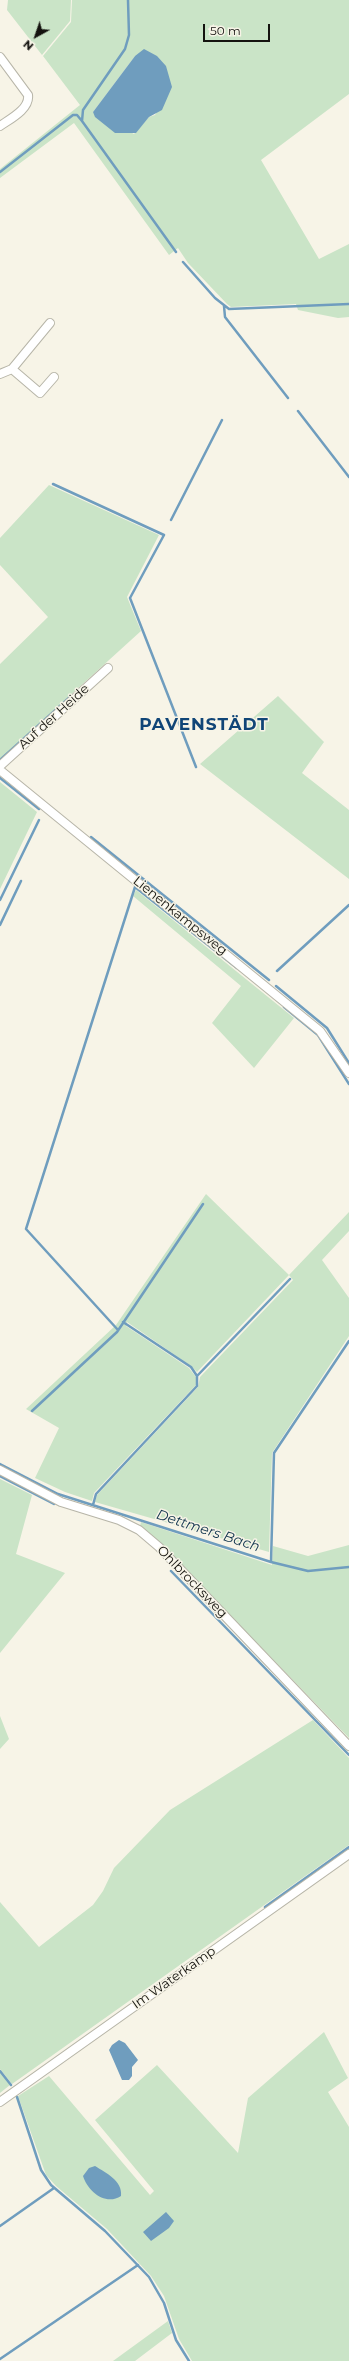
<!DOCTYPE html>
<html>
<head>
<meta charset="utf-8">
<style>
	body { margin:0 }
	#map { position:relative; width:349px; height:2361px; overflow:hidden; background:#f7f4e7; font-family:Montserrat,sans-serif }
	canvas { display:block }
	.north { position:absolute; left:16px; top:16px; width:40px; height:40px; -webkit-text-stroke:3px #f7f4e7; paint-order:stroke; rotate:220deg; font-size:11px; font-weight:700; line-height:16px; text-align:center; color:#14130f }
	.north::after { content:''; display:block; margin:auto; width:14px; height:18px; background:#14130f; clip-path:polygon(50% 0,100% 100%,50% 72%,0 100%) }
	.scale { position:absolute; left:203px; top:24px; width:67px; height:18px; box-sizing:border-box; border:2px solid #14130f; border-top:0; padding-left:5px; font-size:12px; line-height:14px; white-space:nowrap; color:#14130f; -webkit-text-stroke:3px #f7f4e7; paint-order:stroke }
</style>
</head>
<body>
<div id="map">
<canvas width="349" height="2361"></canvas>
<div class="north">N</div>
<div class="scale">50 m</div>
</div>
<script>
const context = document.querySelector('canvas').getContext('2d');
context.lineJoin = 'round';
function fill(path, color) { context.fillStyle = color; context.fill(path, 'evenodd'); }
function stroke(path, color, width, dash) { context.strokeStyle = color; context.lineWidth = width; context.lineCap = dash ? 'butt' : 'round'; context.setLineDash(dash || []); context.stroke(path); }
function write(font, color, halo, rows, align = 'center') {
  context.font = font + ' Montserrat,sans-serif'; context.lineWidth = 3; context.setLineDash([]); context.textBaseline = 'middle'; context.strokeStyle = halo; context.fillStyle = color; for (const [text, x, y, turn = 0] of rows) {
    context.save(); context.translate(x, y); context.rotate((+turn || 0) * Math.PI / 180); context.textAlign = isNaN(turn) ? turn : align; if (halo) context.strokeText(text, 0, 0); context.fillText(text, 0, 0); context.restore();
  }
}
fill(new Path2D(`
	M8,0H71L70,21L42,55L7,10Z
	M72,0H349V94L261,160L319,259L349,244V317L338,318L298,310L296,304L231,307L227,304L188,263L178,248L169,255L74,123L0,178V169L80,105L43,56L71,22ZM135,56L171,87L155,115L149,117L134,134L93,112Z
	M49,485L159,535L127,597L141,631L0,759V664L48,617L0,565V538Z
	M278,696L324,742L302,773L349,810V879L200,764Z
	M0,782L37,812L0,889Z
	M136,890L294,1018L254,1068L212,1023L241,986L133,896Z
	M206,1194L289,1275L349,1212V1231L322,1260L349,1298V1336L272,1453L269,1552L95,1502L97,1495L198,1387L200,1377L293,1280L289,1275L197,1372L191,1366L127,1322L126,1326L189,1368L196,1377V1385L94,1493L92,1501L65,1492L35,1478L59,1428L26,1409L116,1325Z
	M0,1479L32,1495L16,1554L65,1573L0,1653Z
	M141,1522L272,1565L273,1546L308,1556L349,1545V1738L160,1543L140,1526Z
	M0,1716L9,1739L0,1749Z
	M313,1720L349,1758V1845L12,2084L0,2069V1902L39,1947L93,1905L103,1891L114,1868L170,1810Z
	M324,2032L348,2078L328,2092L349,2127V2361H192L179,2339L164,2296L151,2276L107,2229L56,2186L46,2175L18,2096L49,2076L150,2195L154,2191L95,2120L157,2065L238,2153L248,2098Z
	M0,2072L10,2085L0,2093Z
	M168,2321L172,2333L135,2361H113Z`), '#cae4c7');
fill(new Path2D(`
	M144,49L157,56L166,66L172,87L162,110L149,117L136,133H115L95,117L93,112L135,56Z
	M119,2040L125,2043L138,2060L132,2067V2076L129,2080H122L109,2050L112,2045Z
	M95,2166C106,2173 123,2181 121,2196C106,2206 88,2192 83,2176L89,2168Z
	M166,2212L174,2221L169,2228L151,2241L143,2232Z`), '#6f9dbe');
stroke(new Path2D(`
	M128,0L129,35L125,49L83,110L82,121L176,252
	M0,172L73,115H77L82,121
	M183,262L215,298L229,309L349,304
	M224,306L225,317L288,398
	M298,411L349,477
	M53,484L164,535L130,598L196,767
	M171,520L222,420
	M0,760L71,696
	M0,778L39,809
	M91,837L269,980
	M0,900L39,820
	M0,925L21,881
	M277,971L349,905
	M276,986L327,1028L349,1063
	M284,1007L318,1035L349,1084
	M118,1330L26,1229L135,887L237,968
	M197,1376L290,1279
	M32,1411L117,1332L203,1204
	M0,1464L58,1494L271,1562L308,1571L349,1567
	M0,1476L54,1504
	M93,1505L96,1494L197,1386V1376L191,1367L123,1322
	M271,1562L274,1453L349,1341
	M171,1571L349,1755
	M265,1907L349,1847
	M0,2071L11,2085
	M17,2097L41,2170L51,2185L105,2231L149,2277L164,2303L176,2340L189,2361
	M0,2226L54,2188
	M0,2359L138,2265`), '#6f9dbe', 2.5);
const minor = new Path2D(`
	M0,57L28,95C30,109 10,119 0,126
	M12,369L50,323
	M0,374L12,369L40,393L54,377
	M0,766L108,668
	M0,770L320,1031L349,1073
	M0,1470L61,1502L119,1520L139,1530L159,1547L349,1746
	M0,2102L349,1854`);
stroke(minor, '#b7b5a8', 10);
stroke(minor, '#fff', 8);
write('13px', '#14130f', '#f7f4e7', [
	["Auf der Heide",54,717,-42],
	["Lienenkampsweg",180,916,39],
	["Ohlbrocksweg",192,1582,46],
	["Im Waterkamp",174,1978,-35]
]);
write('italic 14px', '#10354d', '#f7f4e7', [
	["Dettmers Bach",208,1531,18]
]);
context.letterSpacing = '1px';
write('bold 17px', '#104577', '#f7f4e7', [
	["PAVENSTÄDT",204,725]
]);
context.letterSpacing = '0px';
</script>
</body>
</html>
